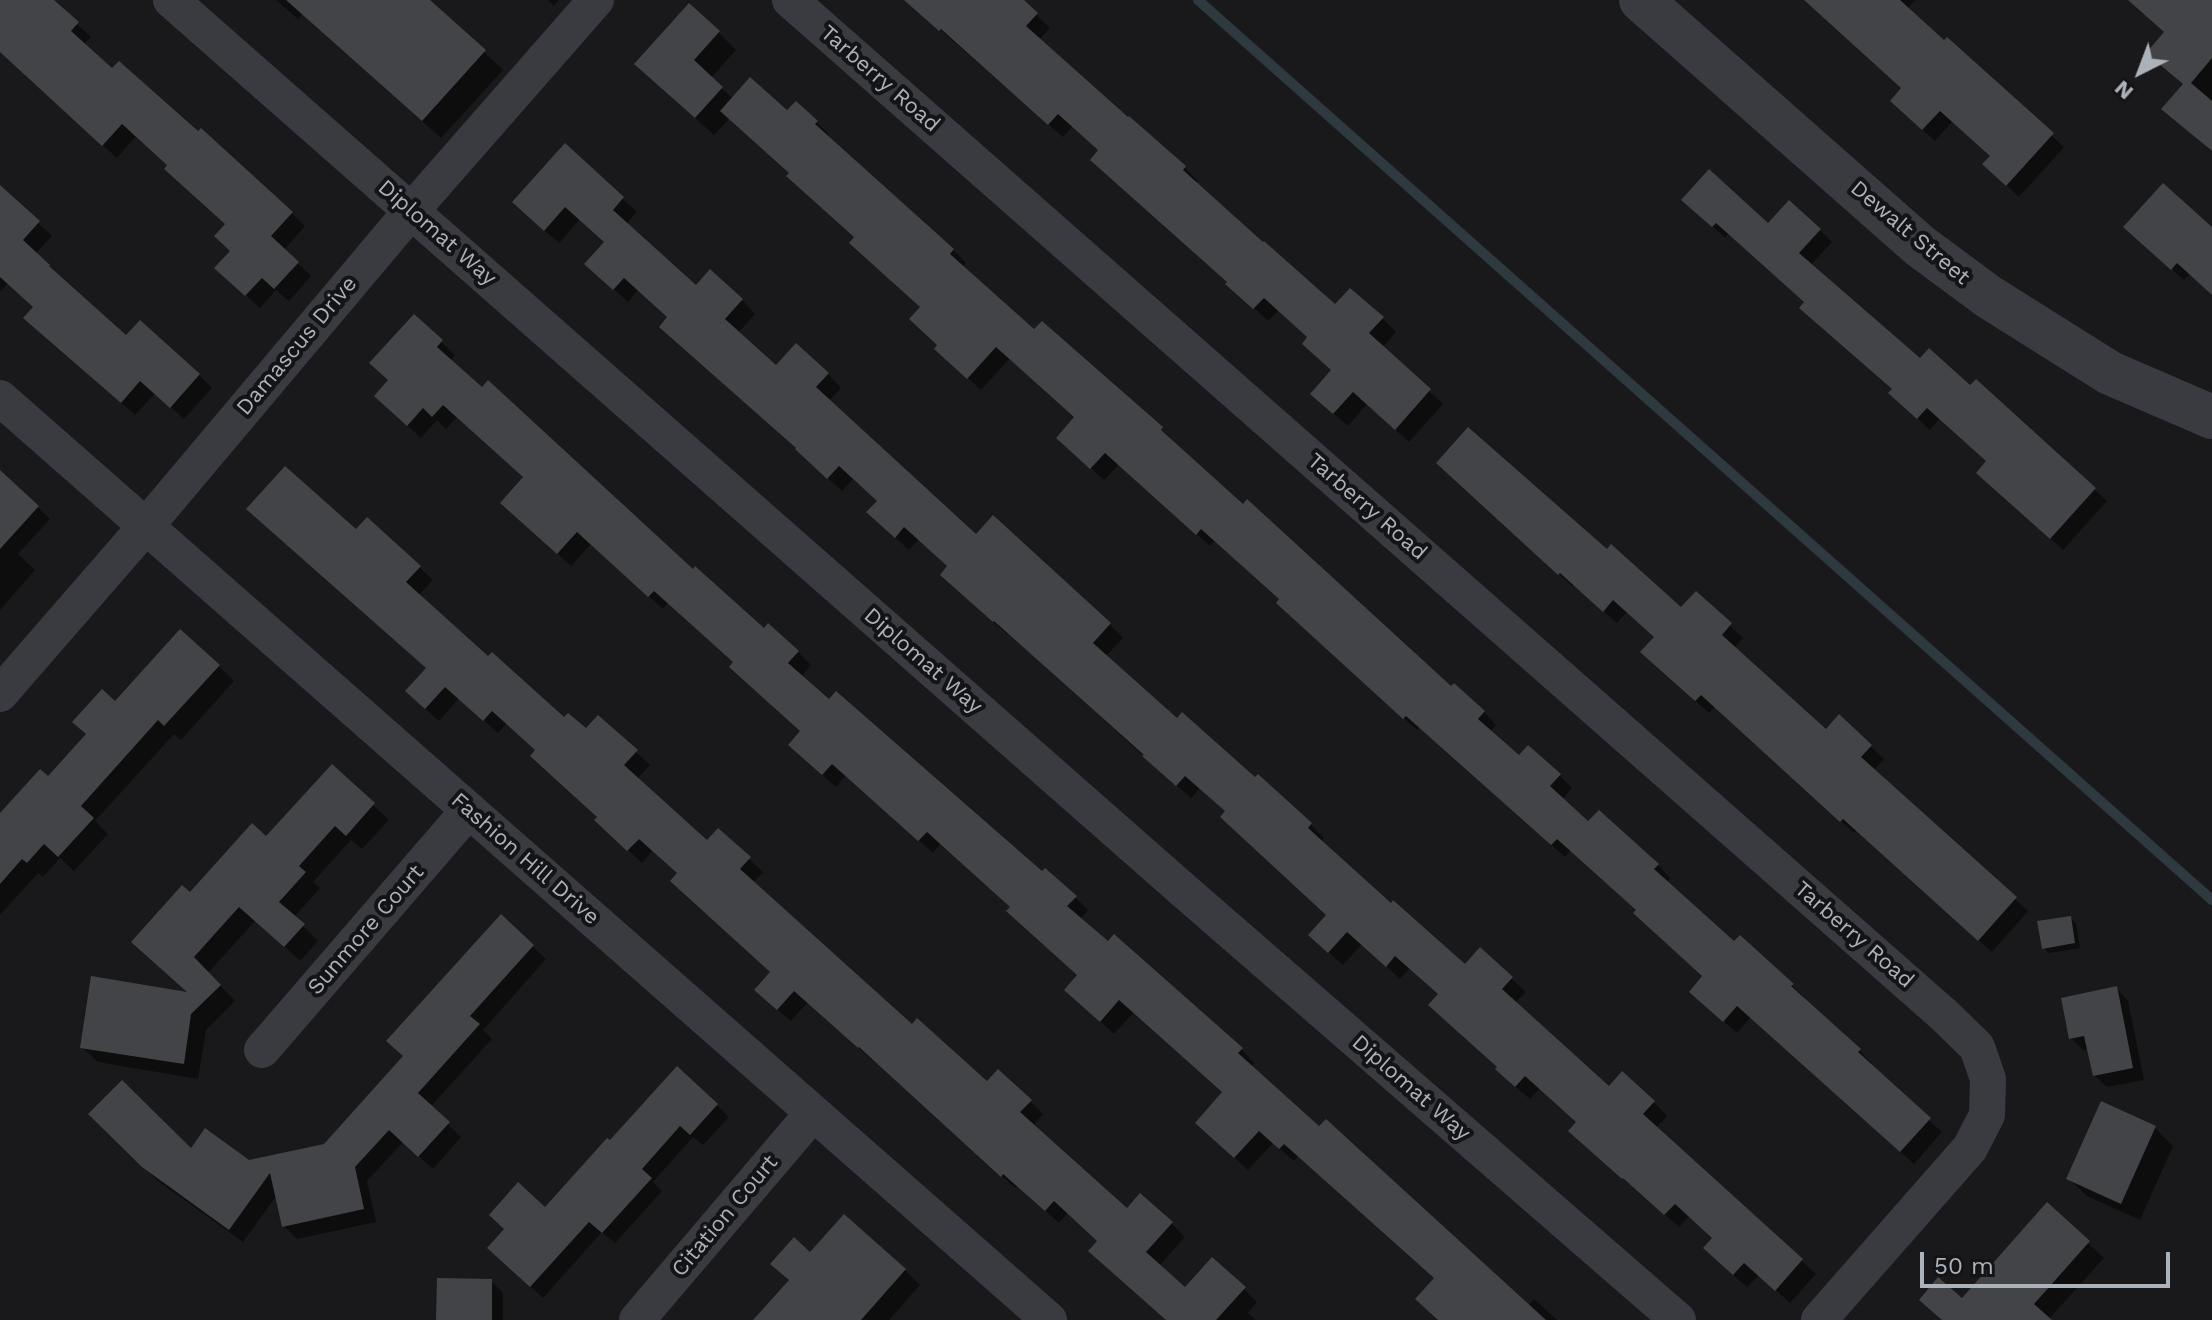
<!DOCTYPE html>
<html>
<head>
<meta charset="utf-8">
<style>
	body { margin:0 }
	#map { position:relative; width:2212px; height:1320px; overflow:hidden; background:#19191b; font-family:"Work Sans",sans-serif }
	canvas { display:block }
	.north { position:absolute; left:2100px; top:32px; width:80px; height:80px; -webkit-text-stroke:6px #141416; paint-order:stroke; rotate:222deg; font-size:22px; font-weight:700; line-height:32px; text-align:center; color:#abb2ba }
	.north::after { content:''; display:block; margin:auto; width:28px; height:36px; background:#abb2ba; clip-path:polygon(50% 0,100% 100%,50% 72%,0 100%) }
	.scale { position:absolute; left:1920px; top:1252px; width:250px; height:36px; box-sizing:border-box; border:4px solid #abb2ba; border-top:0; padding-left:10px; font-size:24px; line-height:28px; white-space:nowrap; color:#abb2ba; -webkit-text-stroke:6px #141416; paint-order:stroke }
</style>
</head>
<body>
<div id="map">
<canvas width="2212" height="1320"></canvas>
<div class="north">N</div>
<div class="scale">50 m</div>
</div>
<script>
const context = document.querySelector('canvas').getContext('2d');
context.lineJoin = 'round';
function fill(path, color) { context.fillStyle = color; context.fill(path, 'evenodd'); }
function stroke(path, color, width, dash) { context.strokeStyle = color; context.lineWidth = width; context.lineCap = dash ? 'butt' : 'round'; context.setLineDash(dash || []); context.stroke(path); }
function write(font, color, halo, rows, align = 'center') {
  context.font = font + ' "Work Sans",sans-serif'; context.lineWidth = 8; context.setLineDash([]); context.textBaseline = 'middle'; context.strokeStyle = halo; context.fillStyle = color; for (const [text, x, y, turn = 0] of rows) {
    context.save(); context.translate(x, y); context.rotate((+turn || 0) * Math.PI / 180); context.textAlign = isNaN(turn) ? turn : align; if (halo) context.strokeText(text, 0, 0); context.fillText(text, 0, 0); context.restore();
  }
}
fill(new Path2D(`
	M0,0H51L91,37L83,45L292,213L305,226L284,250L311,276L289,301L276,290L260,308L230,281L232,251L227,224L169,166L136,136L117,158L99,142L0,30Z
	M276,0H408L447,17L503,70L441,138L302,14L298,19Z
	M548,0H559L554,6Z
	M906,0H1021L1050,28L1039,40L1185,168L1198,181L1196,184L1336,307L1382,318L1396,332L1382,348L1443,404L1409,442L1367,404L1348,426L1326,407L1333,371L1309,338L1279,310L1268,321L1242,297L1101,151L1073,126L1063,137Z
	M1804,0H1915L1907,9L1944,43L1947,40L2064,147L2019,197L1997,176L1992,156L1953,121L1935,141L1904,112L1903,88Z
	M2129,0H2212V152L2164,109L2184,85L2149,53L2166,33Z
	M718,32L736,50L711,78L733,99L817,122L829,135L827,137L953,250L966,263L962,267L1034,332L1161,429L1174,442L1173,443L1451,689L1484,712L1496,725L1490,732L1519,758L1528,747L1560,776L1572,788L1562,800L1588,824L1658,865L1670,878L1667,882L1735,944L1792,985L1805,998L1803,1000L1860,1051L1872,1064L1870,1066L1942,1132L1914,1164L1751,1017L1737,1033L1704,1004L1705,977L1638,910L1571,850L1565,857L1420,727L1417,730L1292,616L1282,600L1215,540L1210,546L1119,464L1104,480L1071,450L1076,418L1010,358L981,390L950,362L940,346L922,307L857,238L791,174L730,118L714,135L655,82Z
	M565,146L637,212L626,224L697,287L742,300L755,314L738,333L776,368L828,374L841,388L829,401L977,537L1109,624L1123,638L1105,657L1177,721L1311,825L1324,838L1320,842L1465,967L1480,950L1526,992L1515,1003L1609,1088L1654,1102L1667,1116L1656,1128L1816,1274L1790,1303L1759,1275L1747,1287L1719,1262L1715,1238L1689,1216L1679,1227L1585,1144L1578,1123L1540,1088L1530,1099L1511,1083L1440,995L1410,968L1400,979L1362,944L1343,965L1324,948L1328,915L1227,812L1200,788L1191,798L1159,770L1009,633L1007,634L956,588L949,567L919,539L909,550L883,526L879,502L853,479L842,491L811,463L669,318L638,290L628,302L600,277L606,242L580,219L559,243L528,216Z
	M5,193L52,236L35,254L126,338L199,375L212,388L184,419L155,393L135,415L39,331L35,307L8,283L0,292V198Z
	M1696,211L1769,226L1820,230L1832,242L1811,265L1920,361L1971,388L1976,382L2107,501L2063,550L1991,484L1989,462L1940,418L1930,430L1903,405L1894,389L1806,303L1729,233L1725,238Z
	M2212,230V294L2190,274L2184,280L2138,239Z
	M414,316L455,355L450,361L693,571L764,630L769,625L798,652L811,665L801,677L1042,874L1075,897L1088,910L1080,920L1241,1049L1254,1063L1251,1067L1319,1129L1528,1306L1534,1299L1557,1320H1440L1436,1279L1298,1156L1294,1161L1273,1143L1248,1170L1211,1136L1224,1093L1134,1012L1114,1034L1080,1003L1079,976L1012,907L941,843L933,853L846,775L836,787L804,758L802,732L735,663L668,603L663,609L591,544L571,566L516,516L526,478L458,416L446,429L437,420L421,438L390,409V381Z
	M1451,476L1607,552L1681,610L1696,594L1743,638L1734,648L1826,731L1839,717L1884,759L1873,771L2028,911L1992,952L1857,830L1854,833L1715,706L1709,713L1656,665V638L1627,612L1617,623L1574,585L1572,586Z
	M0,482L38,507L50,519L18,554L35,570L0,610Z
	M356,532L419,567L433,580L418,596L488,659L564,720L586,731L598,718L650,765L637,779L707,843L718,831L763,872L753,883L912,1026L987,1084L1030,1101L1043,1114L1033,1126L1127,1211L1141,1195L1172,1224L1185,1237L1159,1266L1185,1289H1244L1257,1302L1248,1313L1256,1320H1166L1099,1241L1068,1213L1059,1223L1018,1186L1015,1188L873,1058L872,1060L808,1002L791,1021L770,1003L772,973L679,874L653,850L642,863L610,833L599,817L537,750L507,723L498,733L459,698L439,721L421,705L428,669Z
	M219,666L234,681L181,740L174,734L95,821L108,834L74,871L60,858L43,877L38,873L0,915V817L48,779L115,704Z
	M332,767L389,820L362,849L351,840L313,882L320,888L294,917L318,941L300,961L256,920L208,973L235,1001L206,1030L198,1079L98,1062L82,1047L191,995L190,895L267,839Z
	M501,917L546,959L483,1030L492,1039L430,1107L461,1137L433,1169L403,1142L367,1181L376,1222L297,1239L284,1226L277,1195L243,1242L157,1180L91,1114L191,1151L249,1162L325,1145L405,1057Z
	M2070,918L2076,923L2080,948L2049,953L2044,948Z
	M2116,988L2128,1001L2144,1080L2107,1087L2094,1075L2089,1049L2083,1050L2071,1038Z
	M717,1105L729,1117L703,1145L693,1137L653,1182L662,1191L615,1243L602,1232L543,1298L501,1260L545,1210L610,1143Z
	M2155,1128L2173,1146L2140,1220L2087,1196L2068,1178Z
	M2047,1205L2104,1258L2048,1320H1942L1962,1301Z
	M905,1270L920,1285L889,1320H756Z
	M491,1281L503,1293V1320H438Z`), '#0007');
stroke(new Path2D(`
	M1198,0L2212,900`), '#2e3a3f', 10);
fill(new Path2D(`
	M0,0H54L79,22L71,31L112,68L119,61L198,131L201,128L293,212L271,236L299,262L274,289L262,278L245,296L214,268L230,251L214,236L225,224L164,169L167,165L122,124L102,146L0,52Z
	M286,0H430L486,50L422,121Z
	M904,0H1024L1038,13L1026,26L1128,117L1129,116L1186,166L1183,170L1263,242L1264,241L1335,304L1350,288L1384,317L1369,333L1431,389L1395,430L1353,392L1333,414L1310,394L1331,370L1302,344L1307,337L1264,298L1253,309L1225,284L1227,282L1090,160L1098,150L1058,114L1048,125L941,29L939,31Z
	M1804,0H1900L1944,40L1947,37L2054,133L2006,186L1982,164L1990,156L1940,111L1922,130L1890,101L1901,88Z
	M2128,0H2212V58L2191,83L2212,101V151L2161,109L2183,84L2146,53L2164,32Z
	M689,3L720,31L694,60L723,87L695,118L634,64Z
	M750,77L787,110L796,101L818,121L815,124L954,249L950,254L1034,329L1042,321L1163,427L1161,430L1243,504L1247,499L1451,686L1454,683L1485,711L1478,719L1519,755L1528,745L1561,774L1550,786L1588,821L1599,810L1659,864L1654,869L1734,941L1740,935L1794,984L1791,986L1861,1049L1858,1052L1931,1118L1900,1152L1737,1006L1723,1022L1689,992L1702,976L1633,913L1636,910L1557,839L1551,845L1406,716L1403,719L1276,603L1279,599L1201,529L1196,535L1105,453L1090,469L1056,438L1074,417L996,347L967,379L934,349L937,345L909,319L920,307L849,243L854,237L786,176L789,173L720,111Z
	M565,143L624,197L613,210L696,285L710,269L743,299L725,319L776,365L796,343L829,373L816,387L976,534L993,515L1111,623L1093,643L1177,718L1182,712L1255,777L1258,774L1312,823L1308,828L1391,903L1393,900L1465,964L1480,947L1513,977L1502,989L1609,1086L1622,1071L1655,1101L1643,1114L1803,1259L1775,1291L1744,1263L1733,1275L1703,1248L1712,1238L1675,1204L1664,1215L1623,1178L1622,1179L1568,1131L1576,1122L1525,1076L1515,1087L1495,1069L1497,1067L1428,1005L1438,994L1395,956L1386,967L1347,932L1328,953L1308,935L1326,915L1220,817L1225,811L1185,776L1176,786L1142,756L1144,755L994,621L993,622L940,575L947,566L904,527L895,538L866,512L877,501L839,466L827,479L795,449L796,448L659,327L667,317L624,278L613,290L584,264L604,242L565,207L544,231L512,202Z
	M1709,169L1768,223L1789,200L1821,229L1799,253L1920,358L1929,348L1970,385L1976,379L2096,488L2050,539L1976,473L1986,461L1927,408L1917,419L1888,393L1892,389L1799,308L1804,302L1716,223L1712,227L1681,200Z
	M2163,183L2212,227V295L2177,263L2171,270L2123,227Z
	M0,185L40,221L23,240L50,265L49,266L126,335L140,320L200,374L170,408L140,381L121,403L23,318L33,307L0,277Z
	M414,314L443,340L437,347L482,387L488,380L693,569L695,566L764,628L768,623L799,651L788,663L829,699L836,691L1042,871L1045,868L1077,896L1067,906L1108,941L1114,934L1243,1048L1238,1053L1319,1126L1326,1119L1546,1320H1438L1415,1299L1434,1278L1284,1144L1279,1149L1259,1131L1234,1158L1195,1123L1222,1092L1119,1000L1100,1022L1064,990L1077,975L1006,911L1010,907L927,832L918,841L832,764L822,775L788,745L800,731L729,667L733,662L654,591L648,597L577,532L557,554L500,503L523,477L443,405L432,417L423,408L407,426L374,396L388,380L369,363Z
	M1468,427L1607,549L1611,544L1681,607L1696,591L1732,623L1722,635L1826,729L1839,714L1872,745L1861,757L2017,897L1978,941L1843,819L1840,822L1701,695L1695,701L1640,652L1654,637L1613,600L1603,612L1560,573L1558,575L1436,463Z
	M285,466L356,529L367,517L421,566L406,582L488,656L492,652L564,717L568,713L586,728L598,715L638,750L624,765L707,840L718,828L751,857L740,869L912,1024L917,1018L987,1081L998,1069L1032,1100L1020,1112L1127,1208L1140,1193L1173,1222L1146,1252L1185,1287L1212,1257L1246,1287L1216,1320H1166L1088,1251L1097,1241L1054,1201L1045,1211L1003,1174L1001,1177L859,1047L858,1048L794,991L777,1010L754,990L770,972L670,881L677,873L639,839L627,851L594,820L597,817L530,756L535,750L492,711L483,721L445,687L425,709L405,691L426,668L246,509Z
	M0,470L39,506L0,549Z
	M180,629L220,665L164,726L158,720L81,806L94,818L58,857L44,844L27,863L22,859L0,884V813L40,769L48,776L86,734L72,722L102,689L115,701Z
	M332,764L375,803L346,836L335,826L299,866L306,872L279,902L305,924L284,947L239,907L194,957L221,985L191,1014L184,1064L80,1048L91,976L187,992L131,942L182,885L190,892L252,823L266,836Z
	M501,914L534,945L470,1016L480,1024L418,1093L450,1122L418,1157L389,1130L355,1167L364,1209L282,1227L270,1173L229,1230L142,1167L88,1114L122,1080L191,1148L205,1128L249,1160L324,1144L403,1056L386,1041Z
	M2071,916L2075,943L2042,949L2037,921Z
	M2117,986L2133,1068L2093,1076L2084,1036L2069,1039L2061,998Z
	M677,1066L718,1104L690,1135L680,1126L642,1169L652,1178L602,1233L589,1222L530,1287L487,1248L504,1229L489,1215L518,1182L545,1207L607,1138L610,1140Z
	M2101,1101L2156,1126L2121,1204L2066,1179Z
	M2047,1202L2090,1241L2034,1304L2052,1320H1942L1919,1300L1938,1277L1962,1298Z
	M844,1214L906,1269L861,1320H753L789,1280L770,1264L794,1237L810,1252Z
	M437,1278L492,1279V1320H436Z`), '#434448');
stroke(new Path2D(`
	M171,0L1182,889L1678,1320
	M790,0L1944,1015L1977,1047L1988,1079L1987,1115L1970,1148L1819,1320
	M0,398L1049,1320
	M0,694L146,526L412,210L596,0
	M262,1050L469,810
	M637,1320L813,1113`), '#3a3b40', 36);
stroke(new Path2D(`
	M1641,0L1920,246L1989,297L2110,373L2212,417`), '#3a3b40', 44);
write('22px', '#abb2ba', '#141416', [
	["Tarberry Road",880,79,41],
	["Diplomat Way",437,233,41],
	["Dewalt Street",1910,233,40],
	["Damascus Drive",297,346,-50],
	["Tarberry Road",1367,507,41],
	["Diplomat Way",923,661,41],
	["Fashion Hill Drive",525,859,41],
	["Sunmore Court",366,930,-49],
	["Tarberry Road",1854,935,41],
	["Diplomat Way",1411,1088,41],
	["Citation Court",725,1216,-50]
]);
</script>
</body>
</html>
